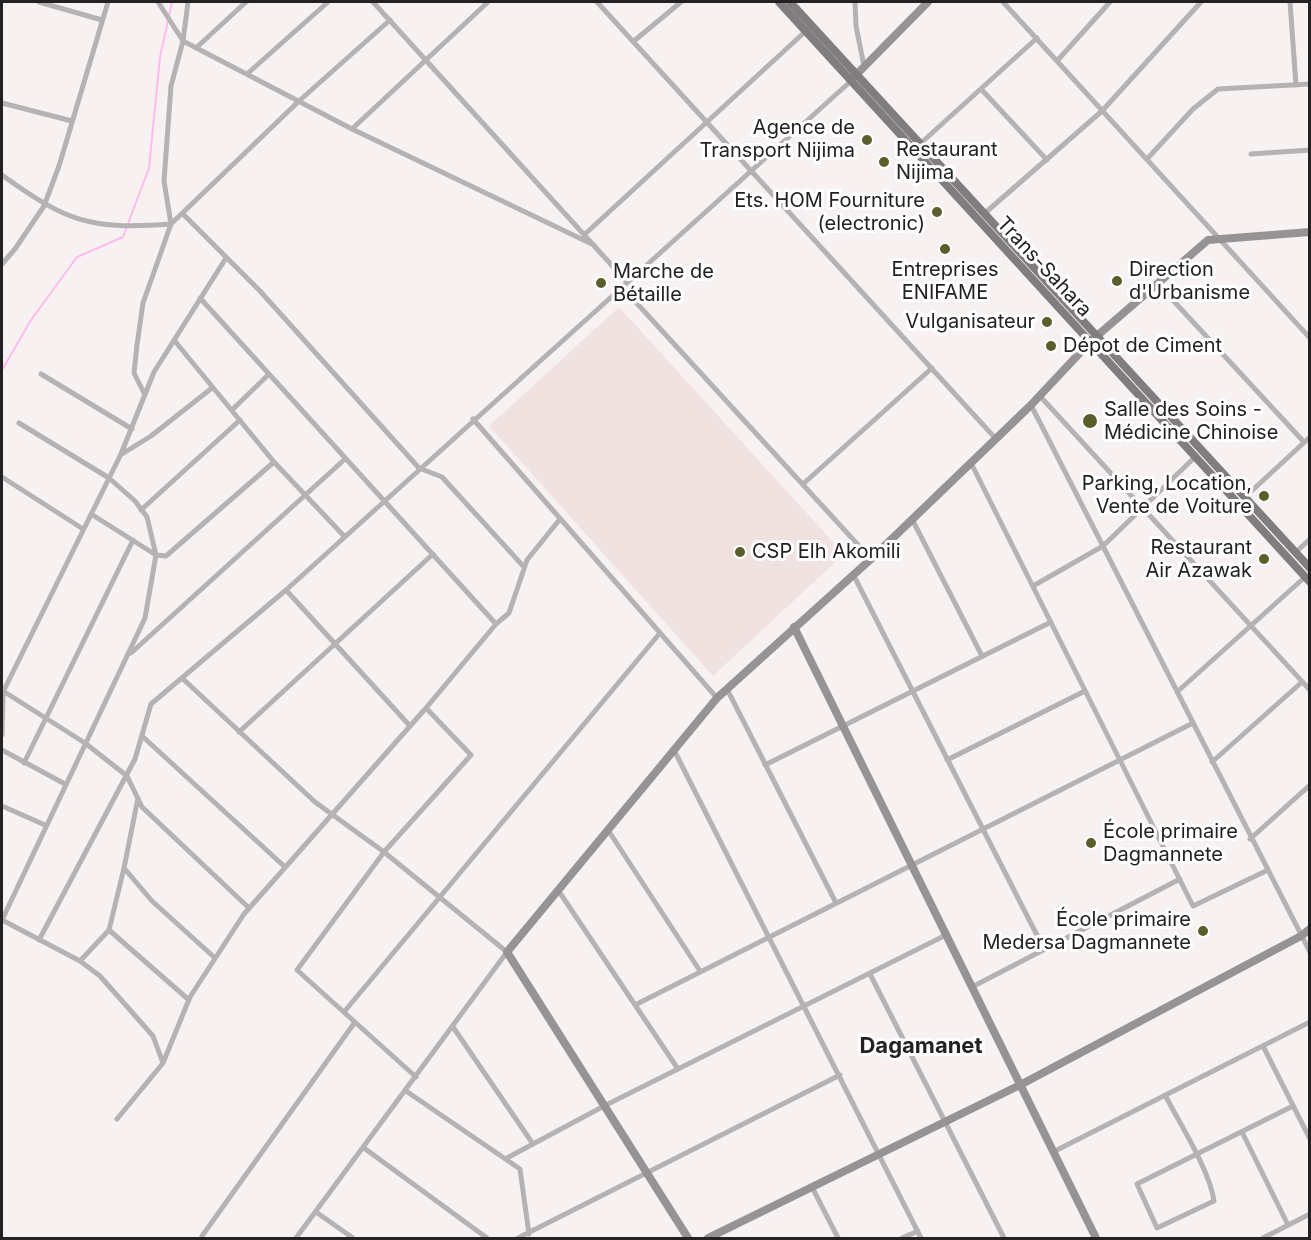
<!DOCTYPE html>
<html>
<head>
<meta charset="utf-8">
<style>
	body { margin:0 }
	#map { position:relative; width:1311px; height:1240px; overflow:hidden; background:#f8f1f1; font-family:Inter,sans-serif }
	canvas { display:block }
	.frame { position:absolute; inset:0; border:3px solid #232121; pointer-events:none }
</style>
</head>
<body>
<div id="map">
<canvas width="1311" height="1240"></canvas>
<div class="frame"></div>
</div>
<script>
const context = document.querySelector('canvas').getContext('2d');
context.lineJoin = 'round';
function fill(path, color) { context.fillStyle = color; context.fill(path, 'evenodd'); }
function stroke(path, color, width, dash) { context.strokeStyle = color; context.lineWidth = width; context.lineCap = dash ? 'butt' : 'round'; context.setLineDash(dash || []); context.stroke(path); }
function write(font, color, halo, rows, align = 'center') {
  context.font = font + ' Inter,sans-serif'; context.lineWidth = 6; context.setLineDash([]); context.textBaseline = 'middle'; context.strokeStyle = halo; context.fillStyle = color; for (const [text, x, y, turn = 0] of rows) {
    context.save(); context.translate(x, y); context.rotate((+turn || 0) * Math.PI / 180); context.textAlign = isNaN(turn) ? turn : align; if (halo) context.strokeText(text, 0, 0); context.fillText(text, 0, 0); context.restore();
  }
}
fill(new Path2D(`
	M619,307L844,554L713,676L489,426Z`), '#f1e2e2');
stroke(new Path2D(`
	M2,370L31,320L77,257L123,237L149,168L160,57L172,2`), '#fdbcec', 2);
stroke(new Path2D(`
	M39,2L102,20
	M158,2L183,41L352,129L594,245
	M373,2L626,281
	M597,2L996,439
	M855,2L856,26L864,66
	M1003,2L1310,338
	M1290,2L1296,85
	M634,41L681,2
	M196,48L246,2
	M1057,61L1110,2
	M247,74L328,2
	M981,89L1047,160
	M2,103L72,121
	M352,129L488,2
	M921,143L1037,38
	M1251,154L1310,150
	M1147,159L1193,109L1218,89L1310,84
	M2,175C67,222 90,230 171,224L299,101L390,20
	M985,213L1102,111L1201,2
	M183,214L260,291L419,468L442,477L524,567
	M584,235L808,29
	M2,264L15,249L44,206L59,166L108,2
	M1157,283L1304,442
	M621,286L871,559
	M200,298L496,624
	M174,340L274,462L344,536
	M41,374L132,429
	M145,395L134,373L137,345L143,303L171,224L164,181L171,86L183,41L188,2
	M1039,395L1310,690
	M1031,405L1310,952
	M232,410L269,374
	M473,419L717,698
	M19,423L109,478L135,501L147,517L156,555L145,618L2,920L80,961L100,976L153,1036L163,1063
	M122,454L151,436L212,388
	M971,463L1193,906L1268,870
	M2,477L83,529
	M803,484L932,368
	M1245,497L1310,437
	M141,510L240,420
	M91,514L156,555L166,556L274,462
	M912,519L982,656
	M1296,552L1310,539
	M853,574L1044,949
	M1033,586L1103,546L1196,456
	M286,590L410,726
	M131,653L345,459
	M182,678L315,802L384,852L507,952L296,1238
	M727,689L836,903
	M3,691L85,743L127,776L142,807L249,908
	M1177,692L1305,577
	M239,732L433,554
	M2,735L3,692L121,454L154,372L226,258
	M142,736L285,867
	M2,750L65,784
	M674,750L921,1238
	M947,760L1085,691
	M1212,762L1302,682
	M24,763L133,540
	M765,765L1051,622
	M138,798L124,868L152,901L215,958
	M2,806L45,825
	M608,830L700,971
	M1250,839L1310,785
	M124,868L109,930L189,1000
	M558,890L678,1069
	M39,940L135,759L151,704L286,590L851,81
	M80,961L109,930
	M870,974L1004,1238
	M972,987L1180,879
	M635,1005L1193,723
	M344,1012L660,633
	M453,1027L533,1144
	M1263,1046L1310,1139
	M416,1077L297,970L384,852L471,755L426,708
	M406,1091L520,1169L529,1234
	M1165,1095C1180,1124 1210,1171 1214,1201L1157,1228L1137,1184L1293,1106
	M117,1119L163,1063L190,997L244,914L426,708L496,624L509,613L527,560L560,519
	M1242,1132L1288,1225
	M364,1148L487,1238
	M1053,1152L1310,1022
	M505,1159L604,1106L946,935
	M812,1187L838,1238
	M316,1212L353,1238
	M202,1236L355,1022
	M518,1238L840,1075
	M902,1238L918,1231
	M1263,1238L1310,1214`), '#b5b2b3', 5);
stroke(new Path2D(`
	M853,78L928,2
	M794,627L1096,1238
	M688,1238L507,952L717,698L871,559L1031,405L1091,341L1208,240L1310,232
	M708,1238L1020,1085L1301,936L1310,929`), '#979394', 8);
stroke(new Path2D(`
	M779,2L1310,582
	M790,2L1310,568`), '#817c7e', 8);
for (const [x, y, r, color] of [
	[867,140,6,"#5b5d2a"],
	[884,162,6,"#5b5d2a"],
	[937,212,6,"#5b5d2a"],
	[945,249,6,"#5b5d2a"],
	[1117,281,6,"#5b5d2a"],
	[601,283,6,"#5b5d2a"],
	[1047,322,6,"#5b5d2a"],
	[1051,346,6,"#5b5d2a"],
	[1090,421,8,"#5b5d2a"],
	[1264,496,6,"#5b5d2a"],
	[740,552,6,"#5b5d2a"],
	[1264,559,6,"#5b5d2a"],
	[1091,843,6,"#5b5d2a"],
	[1203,931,6,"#5b5d2a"]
]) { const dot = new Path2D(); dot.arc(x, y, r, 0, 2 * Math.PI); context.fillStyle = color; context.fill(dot); stroke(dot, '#fff', 2); }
write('20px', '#232121', '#fff', [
	["Agence de",855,128,"right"],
	["Transport Nijima",855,151,"right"],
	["Restaurant",896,150],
	["Nijima",896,173],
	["Ets. HOM Fourniture",925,201,"right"],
	["(electronic)",925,224,"right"],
	["Entreprises",945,270,"center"],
	["ENIFAME",945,293,"center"],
	["Direction",1129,270],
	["d'Urbanisme",1129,293],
	["Marche de",613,272],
	["Bétaille",613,295],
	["Vulganisateur",1035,322,"right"],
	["Dépot de Ciment",1063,346],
	["Salle des Soins -",1104,410],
	["Médicine Chinoise",1104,433],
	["Parking, Location,",1252,484,"right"],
	["Vente de Voiture",1252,507,"right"],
	["Restaurant",1252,548,"right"],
	["Air Azawak",1252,571,"right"],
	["CSP Elh Akomili",752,552],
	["École primaire",1103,832],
	["Dagmannete",1103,855],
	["École primaire",1191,920,"right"],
	["Medersa Dagmannete",1191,943,"right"]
], 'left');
write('20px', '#232121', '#fff', [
	["Trans-Sahara",1044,267,47]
]);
write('bold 22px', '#232121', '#fff', [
	["Dagamanet",921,1046]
]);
</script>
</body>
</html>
